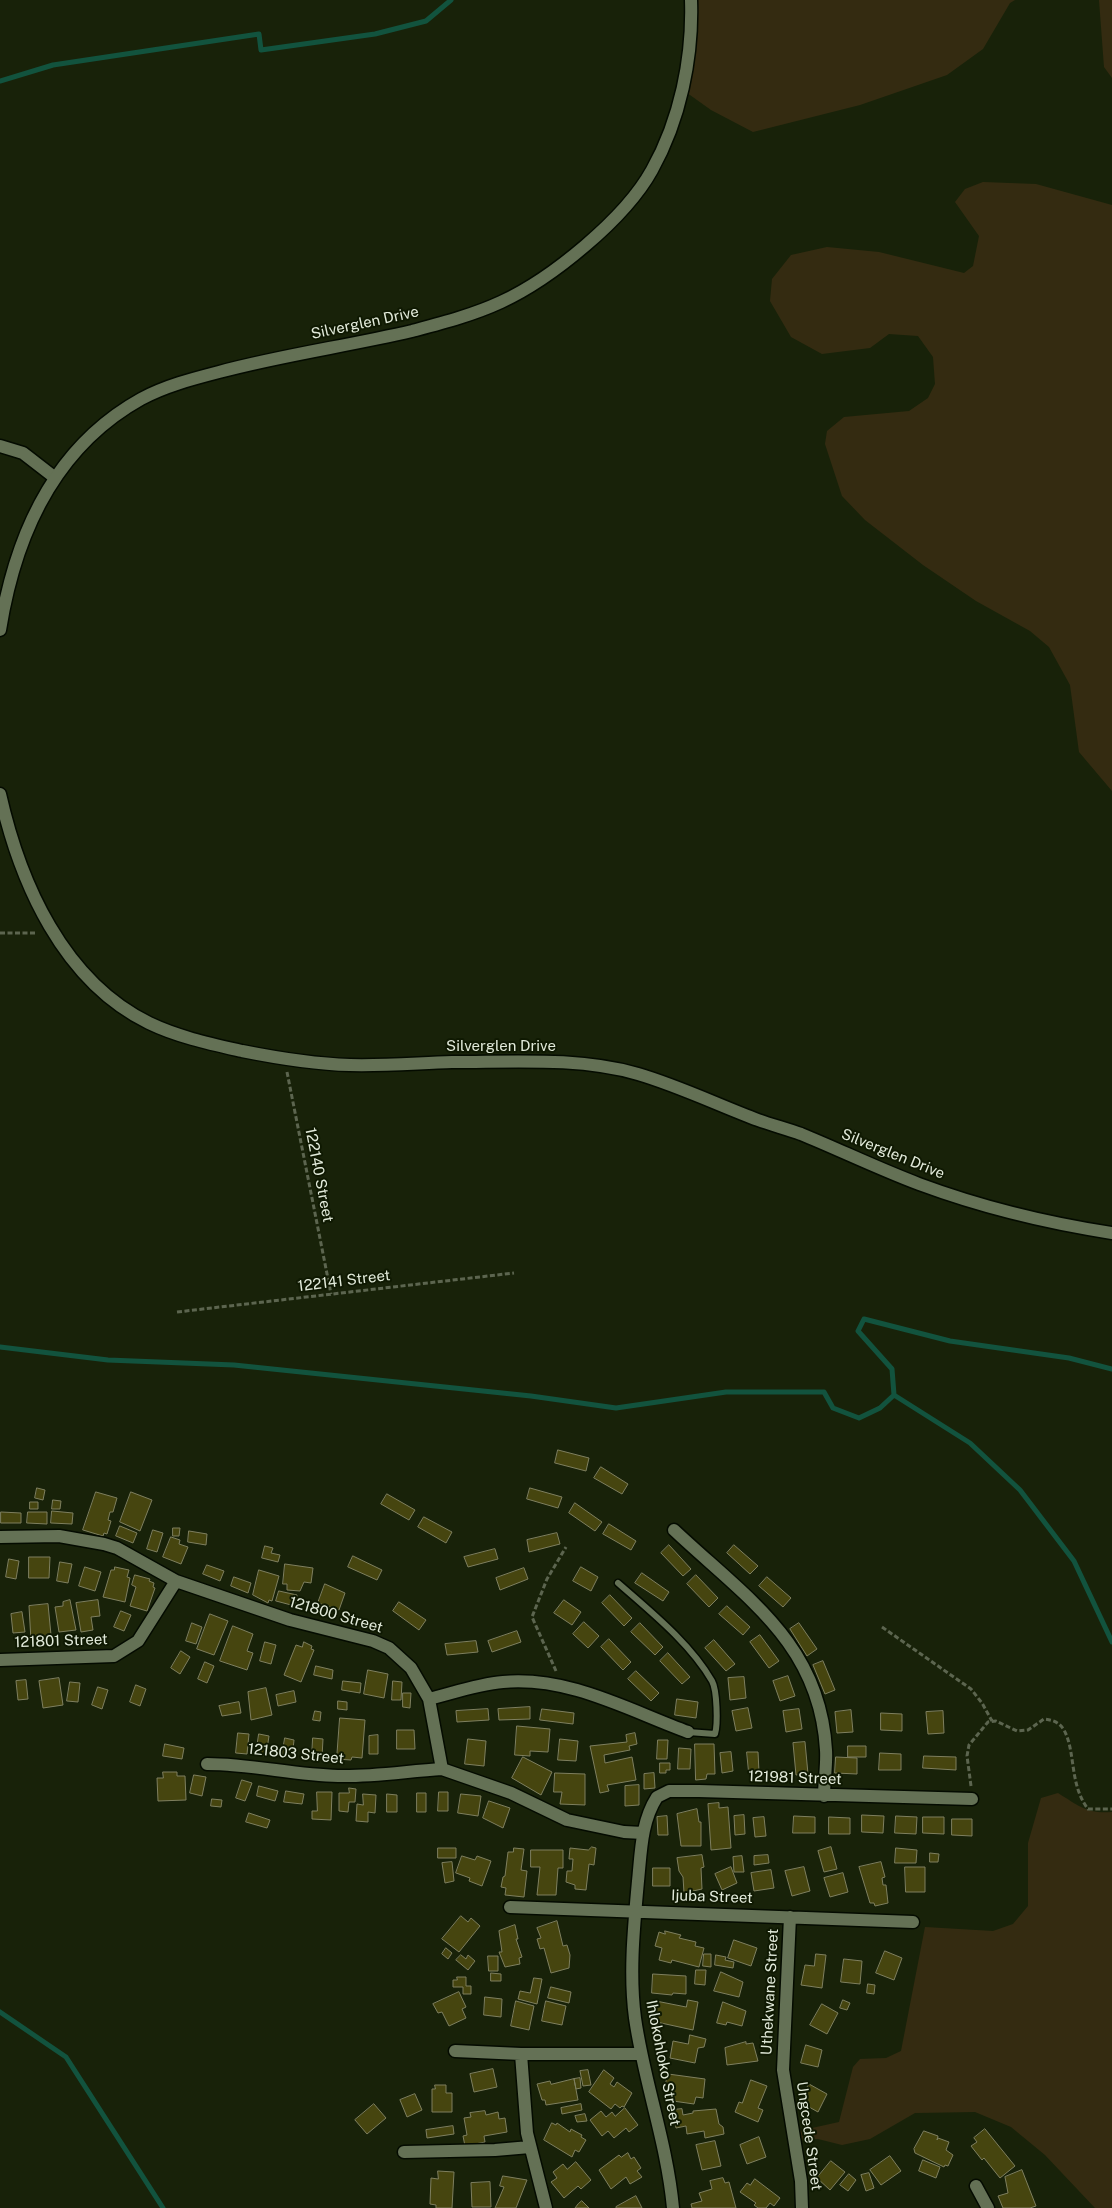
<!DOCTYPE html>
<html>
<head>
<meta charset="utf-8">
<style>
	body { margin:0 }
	canvas { display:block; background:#182209 }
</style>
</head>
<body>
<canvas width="1112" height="2208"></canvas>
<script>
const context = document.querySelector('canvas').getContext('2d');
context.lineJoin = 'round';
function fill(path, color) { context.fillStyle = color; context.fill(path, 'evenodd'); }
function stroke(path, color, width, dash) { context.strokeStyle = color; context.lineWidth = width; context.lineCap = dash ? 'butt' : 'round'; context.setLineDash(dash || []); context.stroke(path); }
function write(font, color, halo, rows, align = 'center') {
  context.font = font + ' "Public Sans",sans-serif'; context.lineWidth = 4; context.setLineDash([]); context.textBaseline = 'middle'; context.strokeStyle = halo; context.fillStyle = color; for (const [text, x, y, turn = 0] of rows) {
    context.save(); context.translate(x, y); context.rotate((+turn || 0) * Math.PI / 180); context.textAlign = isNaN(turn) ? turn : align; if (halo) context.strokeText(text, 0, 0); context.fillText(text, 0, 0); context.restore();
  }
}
fill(new Path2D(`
	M693,0H1015L1010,3L983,49L947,75L860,105L753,132L711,110L683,90Z
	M1099,0H1112V78L1104,67Z
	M983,182L1036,184L1112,205V791L1079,752L1070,685L1049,647L1030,631L976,601L923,565L865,520L842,496L825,444L827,431L844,417L909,411L928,398L935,384L933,357L918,336L889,334L870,348L822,354L791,337L770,301L772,279L791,255L827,247L879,252L964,273L973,266L979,236L955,202L965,189Z
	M1058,1793C1079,1806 1087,1814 1112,1812V2208H1095L1045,2155L1011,2127L975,2112L915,2113L870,2139L842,2145L818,2139L795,2140L794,2132L839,2122L853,2067L860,2059L886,2058L901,2051L925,1927L993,1931L1013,1924L1028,1906V1843L1041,1798Z`), '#342b11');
stroke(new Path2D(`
	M0,81L53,65L259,34L261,50L375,34L426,21L451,0
	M0,1347L108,1360L234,1365L531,1396L616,1408L726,1392H824L833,1408L859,1418L880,1408L894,1395L892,1369L858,1331L864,1319L950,1341L1069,1358L1112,1369
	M894,1395L970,1443L1020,1490L1074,1561L1112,1642
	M0,2012L66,2057L163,2208`), '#12533e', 5);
const building = new Path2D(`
	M558,1450L589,1458L586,1471L555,1463Z
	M601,1467L628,1484L622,1494L594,1478Z
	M37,1488L45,1490L43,1500L35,1498Z
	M530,1488L562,1497L558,1508L527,1499Z
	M96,1492L117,1498L113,1512H110L108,1520L111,1521L107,1534L104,1533L103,1536L83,1530Z
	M131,1492L152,1500L140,1531L120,1522Z
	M387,1494L415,1510L409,1520L381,1504Z
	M53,1500L61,1501L60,1509H52Z
	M30,1502H38V1509H30Z
	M575,1503L602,1522L595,1531L569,1513Z
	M52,1511L73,1513L72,1524L51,1523Z
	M1,1512L21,1513V1523H1Z
	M28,1512H47V1524L27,1523Z
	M424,1517L452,1532L446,1543L418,1527Z
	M609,1524L636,1541L631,1550L603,1534Z
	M120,1526L137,1533L133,1543L116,1536Z
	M173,1528H180L179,1536H173Z
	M153,1530L163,1533L157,1552L147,1549Z
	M189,1531L207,1534L206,1545L188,1542Z
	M557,1533L560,1544L529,1552L527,1540Z
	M171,1537L180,1540L179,1544L188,1547L181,1564L163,1557Z
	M669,1545L691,1569L683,1576L661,1553Z
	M734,1545L758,1566L750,1574L727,1553Z
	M265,1546L273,1548L271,1553L280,1555L278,1562L262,1558Z
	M495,1549L498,1559L468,1567L464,1557Z
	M353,1556L382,1570L377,1580L348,1567Z
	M29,1557H50L49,1578H29Z
	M9,1559L19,1561L16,1579L6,1577Z
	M60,1562L72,1564L68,1583L57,1581Z
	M285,1564L313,1568L311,1583L304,1582L300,1591L287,1590V1584H283Z
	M207,1565L224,1571L220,1581L203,1574Z
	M85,1567L101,1572L95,1591L79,1586Z
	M115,1567L129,1570L127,1577L130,1578L125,1602L103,1597L111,1570H114Z
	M581,1567L598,1577L591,1591L573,1581Z
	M524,1568L528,1579L500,1590L496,1578Z
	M259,1570L279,1576L272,1601L269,1600L268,1603L253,1595Z
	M642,1573L669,1592L663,1601L635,1583Z
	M135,1575L150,1579L149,1581L154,1583L153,1587L155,1588L147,1611L130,1606L136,1587L132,1585Z
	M696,1575L718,1598L709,1607L687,1584Z
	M234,1577L251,1583L248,1593L231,1586Z
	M767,1577L791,1598L783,1607L759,1586Z
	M325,1584L345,1593L339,1610L318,1603Z
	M279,1591L297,1595L295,1606L276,1601Z
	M610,1595L632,1618L624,1626L602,1603Z
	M70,1600L76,1630L59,1632L55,1607L63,1606V1602Z
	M98,1600L100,1616L91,1617L93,1630L81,1632L76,1603Z
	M564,1600L581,1612L572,1625L554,1613Z
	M399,1602L426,1620L419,1630L393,1611Z
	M48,1604L51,1635L42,1636V1640L31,1641L29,1606Z
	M727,1606L750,1627L743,1635L719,1614Z
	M121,1611L131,1615L124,1631L114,1627Z
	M22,1612L25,1632L13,1633L11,1614Z
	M210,1614L228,1621L214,1655L197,1649Z
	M584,1622L599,1636L588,1648L573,1634Z
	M192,1623L202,1627L196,1644L186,1641Z
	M640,1623L663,1647L655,1655L631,1632Z
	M799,1623L817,1649L807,1656L790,1629Z
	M233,1626L253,1634L247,1651L253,1653L247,1670L220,1661Z
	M517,1631L521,1642L492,1652L488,1641Z
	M760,1635L779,1661L769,1668L750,1642Z
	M609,1639L631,1662L623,1670L601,1647Z
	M714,1640L735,1664L726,1671L705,1648Z
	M476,1641L478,1652L447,1655L445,1644Z
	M265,1642L276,1645L271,1664L260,1661Z
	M304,1642L312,1646L311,1649L314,1650L301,1682L284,1675L296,1645L302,1647Z
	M181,1651L190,1657L180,1674L171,1668Z
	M668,1653L690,1677L682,1684L660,1661Z
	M823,1661L835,1690L825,1694L813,1665Z
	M205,1662L214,1666L207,1683L198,1679Z
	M316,1666L333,1670L332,1679L314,1675Z
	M368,1670L388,1674L384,1698L364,1694Z
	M636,1671L659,1693L651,1701L628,1679Z
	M788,1676L795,1696L780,1701L773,1681Z
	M744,1677L746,1698L730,1700L728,1678Z
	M59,1678L63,1705L43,1708L39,1681Z
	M26,1680L28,1699L18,1700L16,1681Z
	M343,1681L361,1683L360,1693L342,1690Z
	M393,1681L402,1682L401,1700H392Z
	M70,1682L80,1683L78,1702L67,1701Z
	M136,1685L146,1689L140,1706L130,1702Z
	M98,1687L108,1690L102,1709L92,1705Z
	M266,1688L272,1715L251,1720L248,1692Z
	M294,1691L296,1702L278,1706L276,1695Z
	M403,1693H411L410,1708L403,1707Z
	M677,1699L698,1702L696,1718L675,1715Z
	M338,1701L347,1702V1710L338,1709Z
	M239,1702L241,1713L222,1716L219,1706Z
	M530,1707V1719L499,1720L498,1709Z
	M748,1708L752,1728L736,1731L732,1711Z
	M488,1709L489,1720L457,1722L456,1711Z
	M542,1709L574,1713L573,1724L540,1720Z
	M799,1709L802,1729L786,1732L783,1711Z
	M851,1710L853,1732L837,1733L835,1712Z
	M315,1711L321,1712L320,1721L313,1720Z
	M943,1711L944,1733L928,1734L926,1712Z
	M881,1713L902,1714V1731L881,1730Z
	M340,1718L365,1720L362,1758L352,1757L351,1760L337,1759Z
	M517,1726L550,1729L548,1752L530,1751V1756L515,1755Z
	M397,1730H414L415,1749H397Z
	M238,1733L249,1734L247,1754L236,1753Z
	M635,1733L637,1744L629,1746L630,1750L604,1755L605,1763L632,1757L636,1780L607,1785L609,1791L600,1793L590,1746L627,1742L626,1735Z
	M259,1734L269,1736L266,1756L256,1755Z
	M378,1735V1754H369V1736Z
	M285,1738L294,1740L292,1758L282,1757Z
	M313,1738L323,1739L322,1757H312Z
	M468,1739L486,1741L484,1766L465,1764Z
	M560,1739L578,1741L576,1761L558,1760Z
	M658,1740H668L667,1759H657Z
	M805,1742L808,1774L796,1775L793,1743Z
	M165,1744L184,1748L182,1759L163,1756Z
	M695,1744H714L715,1774H707L706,1779L696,1780Z
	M848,1746H866V1757H848Z
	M679,1748L691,1749L690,1769H678Z
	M731,1752L733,1771L722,1773L720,1753Z
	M747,1752H758L759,1772H749Z
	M880,1753L901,1754V1770H879Z
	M924,1756L956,1757V1770L923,1768Z
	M523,1757L552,1772L541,1795L512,1778Z
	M836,1757L857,1758V1774L835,1773Z
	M660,1763H670V1770H666V1773H660Z
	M163,1772H177V1776H185L186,1800L158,1801L157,1778H163Z
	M555,1773L585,1774V1805L560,1804L562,1792H554Z
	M654,1773L655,1788L644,1789V1774Z
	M194,1775L206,1777L202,1796L190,1793Z
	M242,1780L252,1783L245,1801L236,1798Z
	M639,1785V1805L625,1806V1786Z
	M259,1786L278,1791L275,1801L257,1796Z
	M349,1788L356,1789L355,1802H349L348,1812L339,1811V1793H349Z
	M286,1791L304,1794L302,1804L284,1802Z
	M317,1792H332L331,1820L312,1819V1811H317Z
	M439,1792H448V1811H438Z
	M417,1793H426V1812H417Z
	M363,1794L376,1795L375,1813L368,1812V1822L356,1821L357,1804L363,1805Z
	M387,1794L397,1795V1812H387Z
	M461,1794L481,1796L478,1816L458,1813Z
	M212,1799L222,1800L221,1807L211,1806Z
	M489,1801L510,1808L503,1828L483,1818Z
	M719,1803V1808L728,1807L731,1848L711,1850L708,1804Z
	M697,1809L699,1822H701V1846H681L677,1814Z
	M249,1813L270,1820L267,1828L246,1822Z
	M744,1815L745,1834L735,1835L734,1816Z
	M862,1815L884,1816L883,1833L862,1832Z
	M667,1816L668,1835H658L657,1817Z
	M794,1816L815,1817V1833H793Z
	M896,1816L917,1817L916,1834L895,1833Z
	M764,1817L766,1836L755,1837L753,1818Z
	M829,1817L850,1818V1834H829Z
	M923,1817H944V1834L923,1833Z
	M952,1819H972V1836L952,1835Z
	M592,1847L596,1848L594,1865L589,1864L586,1890L575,1889V1885L566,1882L567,1871H572L573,1859H569L570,1848L588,1850Z
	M831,1847L837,1869L824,1872L818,1851Z
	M438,1848H456V1858H438Z
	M514,1848L524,1849L521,1870L527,1871L524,1897L505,1895L506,1888L501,1887L503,1877L505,1876L508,1852H513Z
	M896,1848L917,1850L916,1863H895Z
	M531,1850H563V1868H558L556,1895H537L540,1867H531Z
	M930,1853L939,1854L938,1862H930Z
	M702,1855L704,1867L701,1868L702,1889L684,1893L683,1877L679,1871L677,1858Z
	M768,1855L769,1863L754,1865V1856Z
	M462,1856L475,1860L477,1856L491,1861L482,1886L469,1881L470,1878L456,1873Z
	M742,1856L744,1872H734L733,1857Z
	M452,1862L454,1881L445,1883L442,1863Z
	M881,1862L885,1877L882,1878L883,1885H886L888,1903L875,1906L874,1903H870L859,1867Z
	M731,1867L737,1883L722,1890L715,1874Z
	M804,1867L810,1891L792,1896L785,1871Z
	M905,1867H925V1892H906Z
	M653,1868H670V1886H653Z
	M771,1870L774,1888L754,1891L751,1873Z
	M843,1873L848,1892L830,1897L824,1878Z
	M461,1916L468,1922L471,1918L480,1926L459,1952L442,1939Z
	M557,1921L563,1946L567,1945L570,1955L569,1968L551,1973L544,1948L540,1949L537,1939L541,1938L537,1928Z
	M515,1925L518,1939H516L522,1957L519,1958L520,1964L505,1967L499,1952H502L499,1931Z
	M665,1931L681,1935L679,1938L696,1942L695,1946L704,1948L699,1967L672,1960L671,1963L659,1960L662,1948L655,1946L659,1932L665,1934Z
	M734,1940L757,1948L751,1966L728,1958Z
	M446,1948L452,1953L448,1959L442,1954Z
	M885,1951L902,1958L894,1980L876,1973Z
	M704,1954H711V1967L703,1966Z
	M816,1954L826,1955L822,1988L801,1985L805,1965L814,1966Z
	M461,1955L466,1959L468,1955L475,1961L468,1970L456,1960Z
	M716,1955L726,1957L725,1960L734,1962L733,1968L715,1965Z
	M488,1956H498V1971H489Z
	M844,1959L862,1961L860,1984L841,1982Z
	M696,1970H706L705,1985L695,1984Z
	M721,1972L743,1982L739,1997L714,1991Z
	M491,1973L501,1974V1981H491Z
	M653,1974L686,1976V1994L673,1993L672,1995L652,1993Z
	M457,1977H466V1986H471V1994H463V1987H453V1980H457Z
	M534,1978L542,1979L537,2004L518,1999L520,1991L530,1993Z
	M868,1984L875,1985L874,1994L867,1993Z
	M551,1987L571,1992L569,2003L548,1998Z
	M459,1992L466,2007L462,2009L466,2018L449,2026L442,2012L438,2013L433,2004Z
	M485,1997L502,1999L501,2017L484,2015Z
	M688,2000L698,2002L693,2030L652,2021L656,2001L686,2007Z
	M843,2000L850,2003L847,2010L840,2008Z
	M516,2001L534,2006L529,2030L511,2026Z
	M546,2001L566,2006L562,2025L542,2021Z
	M723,2002L746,2011L742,2026L727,2022L726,2025L717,2023Z
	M822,2004L838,2013L827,2034L810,2025Z
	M690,2035L706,2039L704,2047L698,2048L695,2063L670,2058L673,2041L688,2044Z
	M746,2042V2044L753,2043L758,2061L727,2065L725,2048Z
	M806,2045L822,2050L818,2067L801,2063Z
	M493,2069L497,2087L474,2092L470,2074Z
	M588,2070L591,2085L583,2086L580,2071Z
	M604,2070L614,2078L610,2084L614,2087L617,2082L632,2093L624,2107L622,2106L620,2108L615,2104L611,2109L589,2092Z
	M668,2074L705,2079L703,2098L696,2097L694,2104L673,2101V2084L666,2083Z
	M580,2078L581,2088L576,2089L574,2079Z
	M574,2079L578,2100L546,2105L545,2100H542L537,2084L550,2081L551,2084Z
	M751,2080L767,2086L758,2108L763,2110L758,2122L735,2112L739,2102L742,2103Z
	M809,2084L827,2094L818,2112L800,2102Z
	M435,2085H446V2093H452V2112H432V2089H435Z
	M415,2094L422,2110L407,2117L400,2100Z
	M374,2104L386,2118L367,2134L355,2120Z
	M581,2104L582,2110L562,2114L561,2108Z
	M625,2108L638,2125L629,2132L626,2128L614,2138L608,2131L602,2136L590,2120L601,2111L606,2117L612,2112L615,2116Z
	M682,2109L683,2115L693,2113V2111L716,2109L719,2124L723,2127L724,2134L705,2138L704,2131L687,2134L686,2126L676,2128L673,2110Z
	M485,2111L486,2115L498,2112L499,2119L505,2118L507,2132L484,2136L485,2142L465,2146L463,2136L467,2135L464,2118L471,2117L470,2113Z
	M585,2114L587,2121L577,2122L575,2116Z
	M552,2123L556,2125L557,2123L570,2132L571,2129L582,2135L581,2137L586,2140L579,2152L575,2150L572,2157L544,2140Z
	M453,2126L454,2134L427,2138L426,2130Z
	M985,2129L1015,2166L1000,2178L984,2158L982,2160L971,2146L977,2142L974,2138Z
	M924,2131L938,2136L937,2140L938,2138L949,2142L946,2150L953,2155L948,2166L945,2165L944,2167L915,2153L914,2149Z
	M759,2137L766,2157L747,2164L740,2145Z
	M715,2141L721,2166L702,2170L696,2145Z
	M628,2153L631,2159L634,2157L641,2168L637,2171L642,2177L630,2184L626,2177L611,2189L599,2170L619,2155L621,2157Z
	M890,2156L901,2171L881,2185L870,2170Z
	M923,2160L940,2167L936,2178L919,2171Z
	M831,2161L845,2172L830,2190L817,2178Z
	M576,2162L591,2180L581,2189L578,2186L564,2198L551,2182L557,2178L553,2172L563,2164L567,2169Z
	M1022,2170L1036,2206L1030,2208H1003L998,2196L1008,2193L1005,2177Z
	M438,2171L454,2172L452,2208H436V2205L430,2204L431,2178L438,2179Z
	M869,2173L874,2188L866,2191L861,2175Z
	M849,2174L856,2180L848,2191L840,2185Z
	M503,2176L527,2180L516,2208H495L504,2187L500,2186Z
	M723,2178L725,2183L729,2182L736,2208H692L691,2204L702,2201L699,2193L712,2189L710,2181Z
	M755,2179L780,2198L774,2206L770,2203L766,2208H758L754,2205L756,2203L740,2192L747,2183L750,2185Z
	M490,2182L491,2207H472L471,2183Z
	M636,2196L642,2208H616V2207Z
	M582,2201L589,2208H575L578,2204Z`);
fill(building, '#46450f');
stroke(building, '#7e7f5f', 1);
const service = new Path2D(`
	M618,1583C651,1612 690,1643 712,1681C717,1690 718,1724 715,1734L688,1732`);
const minor = new Path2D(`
	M0,446L23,453L54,477
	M674,1530C745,1597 820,1643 826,1750C827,1765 824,1781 824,1796
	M0,1537L59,1536L104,1544L117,1548L176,1581L290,1620L373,1641L389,1648L411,1668L429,1699L442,1769L511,1793L567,1820L624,1832L643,1833
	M0,1660L114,1656L138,1641L176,1581
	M429,1699C453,1693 478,1684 503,1682C569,1676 628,1710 688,1732
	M207,1764C251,1764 294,1775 338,1776C372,1777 408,1771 442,1769
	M510,1907L913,1922
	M790,1917L783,2070L801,2181L802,2208
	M455,2051L521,2054
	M404,2152L495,2150L530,2147
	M976,2186L988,2208
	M546,2208L527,2133L521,2054H641
	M673,2208C667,2143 644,2082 635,2018C629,1973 634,1926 638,1881C641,1852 641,1822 657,1797L669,1791H699L972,1799`);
const tertiary = new Path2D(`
	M0,630C15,536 53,448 141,399C165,386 192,379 219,372C282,355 348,346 412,331C442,323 473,315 501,302C551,279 625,219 652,170C680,120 693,58 691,0
	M0,794C20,883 63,981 149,1023C178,1037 211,1044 242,1051C277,1058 313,1064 350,1065C384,1066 418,1063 452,1062C513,1062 579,1057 638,1074C679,1086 718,1105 758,1120C772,1125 787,1129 801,1134C840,1150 879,1169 919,1184C981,1207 1047,1223 1112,1233`);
stroke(service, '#040b00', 9);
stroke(minor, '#040b00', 15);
stroke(tertiary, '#040b00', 15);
stroke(new Path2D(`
	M0,933H37
	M287,1072L331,1294
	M177,1312L514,1273
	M882,1627L971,1689L982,1703L992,1721
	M556,1671L532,1617L547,1579L566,1547
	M971,1786L967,1756L969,1745L988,1722L996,1721L1017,1731L1028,1730L1044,1719C1053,1720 1059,1722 1064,1730C1076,1752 1069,1784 1088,1809H1112`), '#5c654f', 3, [5, 2.5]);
stroke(service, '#647155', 6);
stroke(minor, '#647155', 12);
stroke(tertiary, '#647155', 12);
write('15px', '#e2eada', '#0f1902', [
	["Silverglen Drive",365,323,-12],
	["Silverglen Drive",501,1046],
	["Silverglen Drive",893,1154,22],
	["122140 Street",319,1175,79],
	["122141 Street",344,1281,-7],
	["121800 Street",336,1615,16],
	["121801 Street",61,1641,-2],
	["121803 Street",296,1754,6],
	["121981 Street",795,1778,2],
	["Ijuba Street",712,1897,2],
	["Uthekwane Street",770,1992,-87],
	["Ihlokohloko Street",663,2063,79],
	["Ungcede Street",809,2136,82]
]);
</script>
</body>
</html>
